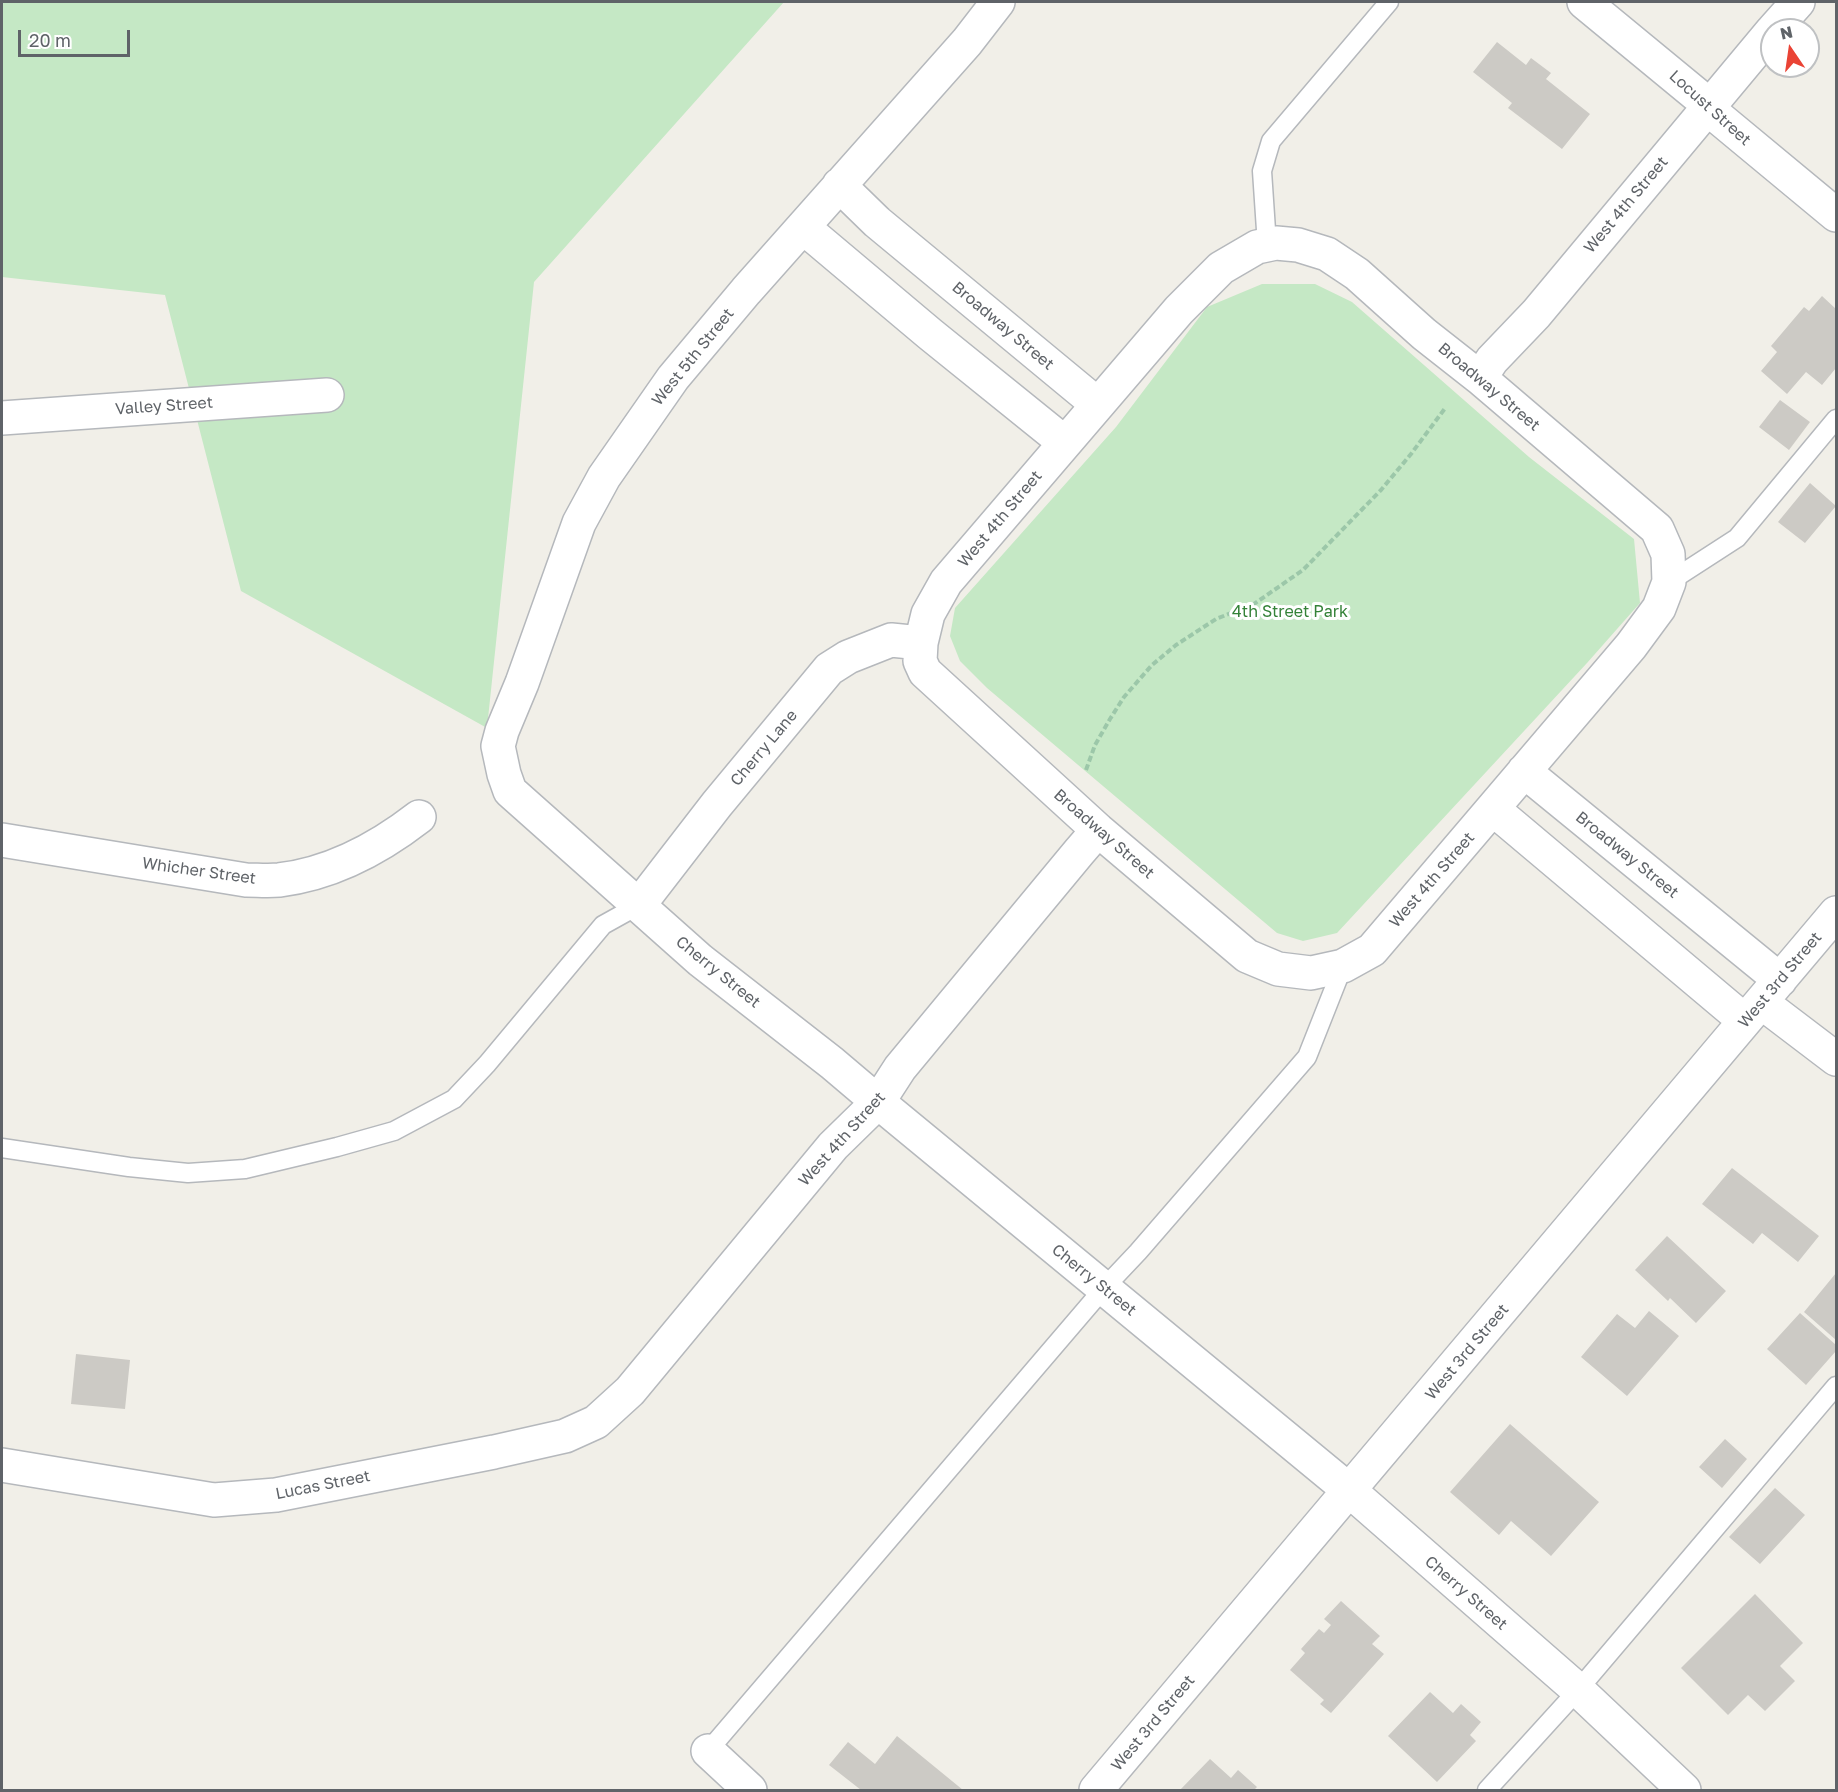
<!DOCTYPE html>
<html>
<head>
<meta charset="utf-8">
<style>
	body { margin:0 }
	#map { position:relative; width:1838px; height:1792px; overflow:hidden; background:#f1efe8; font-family:"Golos Text",sans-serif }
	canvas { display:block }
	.frame { position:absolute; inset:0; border:3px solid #5f6368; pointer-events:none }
	.north { position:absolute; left:1760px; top:18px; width:60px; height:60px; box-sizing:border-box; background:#fff; border:2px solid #bfc1c3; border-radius:50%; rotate:347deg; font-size:16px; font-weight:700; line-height:24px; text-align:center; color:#5f6368 }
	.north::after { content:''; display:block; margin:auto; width:21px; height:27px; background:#ea4335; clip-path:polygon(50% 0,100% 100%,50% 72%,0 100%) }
	.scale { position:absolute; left:18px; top:30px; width:112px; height:27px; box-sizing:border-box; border:3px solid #5f6368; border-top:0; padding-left:8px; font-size:18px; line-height:21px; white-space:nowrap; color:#5f6368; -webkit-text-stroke:4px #fff; paint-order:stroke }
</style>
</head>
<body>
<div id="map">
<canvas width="1838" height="1792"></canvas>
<div class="frame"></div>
<div class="north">N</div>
<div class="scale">20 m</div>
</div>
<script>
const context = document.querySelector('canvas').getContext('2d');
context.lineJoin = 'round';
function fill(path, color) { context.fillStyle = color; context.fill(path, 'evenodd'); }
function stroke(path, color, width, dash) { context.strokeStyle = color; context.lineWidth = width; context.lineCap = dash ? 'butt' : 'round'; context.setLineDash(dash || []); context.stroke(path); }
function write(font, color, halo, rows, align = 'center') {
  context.font = font + ' "Golos Text",sans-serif'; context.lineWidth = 6; context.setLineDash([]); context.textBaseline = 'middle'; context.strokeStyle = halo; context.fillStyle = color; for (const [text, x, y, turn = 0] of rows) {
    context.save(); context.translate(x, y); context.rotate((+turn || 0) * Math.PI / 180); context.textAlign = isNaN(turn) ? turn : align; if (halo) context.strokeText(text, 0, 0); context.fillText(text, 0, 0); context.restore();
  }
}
fill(new Path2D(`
	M2,2H784L534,282L487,728L241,591L165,295L2,277Z
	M1262,284H1315L1352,302L1529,457L1634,539L1640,603L1587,663L1337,933L1303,941L1277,933L987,688L960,661L950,636L955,608L1116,427L1207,307Z`), '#c5e8c5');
fill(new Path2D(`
	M1497,42L1526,65L1531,58L1551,73L1546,79L1590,114L1562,149L1508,108L1512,103L1473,72Z
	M1822,296L1836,309V368L1822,385L1806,372L1787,394L1761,371L1777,352L1771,346L1804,307L1809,311Z
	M1780,400L1810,422L1789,450L1759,427Z
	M1810,483L1836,506L1805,543L1778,522Z
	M1732,1168L1819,1236L1798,1262L1762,1233L1753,1244L1702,1204Z
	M1667,1236L1726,1291L1696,1323L1670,1298L1668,1301L1635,1270Z
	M1836,1273V1340L1804,1312Z
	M1649,1311L1679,1336L1627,1396L1581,1357L1617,1314L1635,1328Z
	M1800,1313L1836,1345V1351L1806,1385L1767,1349Z
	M76,1354L130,1360L125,1409L71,1404Z
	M1510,1424L1599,1502L1551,1556L1511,1521L1499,1535L1450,1492Z
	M1725,1439L1747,1459L1722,1488L1699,1467Z
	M1775,1488L1805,1515L1760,1564L1729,1537Z
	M1755,1594L1803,1643L1780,1666L1795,1681L1765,1711L1748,1695L1728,1715L1681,1668Z
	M1341,1601L1380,1636L1372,1644L1384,1654L1331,1713L1320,1704L1324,1700L1290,1670L1305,1653L1301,1649L1319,1629L1324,1633L1331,1625L1324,1619Z
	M1430,1692L1453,1713L1461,1704L1481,1722L1470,1735L1476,1741L1437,1782L1388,1736Z
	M897,1736L963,1790H861L829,1765L848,1742L875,1764Z
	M1210,1759L1231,1778L1238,1770L1257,1787L1254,1790H1180Z`), '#cccac5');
const lane = new Path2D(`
	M1267,245L1262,171L1271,141L1389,2
	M1669,582L1737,538L1836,419
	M2,1148L129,1167L188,1173L245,1169L337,1147L394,1131L454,1099L487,1064L603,925L639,905
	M708,1751L1104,1288L1138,1252L1307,1057L1343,966
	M1487,1790L1578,1690L1836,1386`);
const street = new Path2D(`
	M998,2L967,42L746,291L673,378L604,477L579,523L522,683L502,731L498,746L504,774L510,791L700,960L832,1063L878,1102L1350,1491L1578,1690L1684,1790
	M1584,2L1709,105L1719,118L1836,215
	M1773,30L1798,2
	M839,185L877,222L1097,404
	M804,228L930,334L1065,443
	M1276,243L1298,245L1327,254L1357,274L1424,334L1480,378L1657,529L1668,554L1669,582L1659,608L1631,646L1372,950L1343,966L1311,973L1278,969L1247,956L1098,830L925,672L920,661L921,643L928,614L946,582L1179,310L1221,268L1257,247Z
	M1480,378L1492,360L1536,314L1772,31
	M2,418L327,395
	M1524,771L1780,980
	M1493,809L1745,1021
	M2,840L246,880C257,880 268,881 279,880C330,874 379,848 419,817
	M639,905L717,804L829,669L848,657L891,640L921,643
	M1761,1002L1836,1059
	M2,1465L214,1500L276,1495L494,1452L565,1436L596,1422L630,1391L833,1146L878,1102L900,1068L1079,852L1098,830
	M708,1751L750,1790
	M1096,1790L1836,913`);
stroke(lane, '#b5b8bc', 21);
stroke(street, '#b5b8bc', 36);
stroke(new Path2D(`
	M1086,770L1095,745L1110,719L1124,697L1152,665L1176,645L1216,619L1254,604L1303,570L1381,490L1411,454L1446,407`), '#9cc7a9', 4, [6, 3]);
stroke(lane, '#fff', 18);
stroke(street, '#fff', 33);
write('16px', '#5f6368', '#fff', [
	["Locust Street",1710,108,42],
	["West 4th Street",1626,205,-50],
	["Broadway Street",1003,326,40],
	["West 5th Street",693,357,-51],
	["Broadway Street",1489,387,40],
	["Valley Street",164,406,-4],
	["West 4th Street",1000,519,-50],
	["Cherry Lane",764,748,-50],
	["Broadway Street",1104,834,41],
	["Broadway Street",1627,855,39],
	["Whicher Street",199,871,8],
	["West 4th Street",1432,880,-49],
	["Cherry Street",718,972,39],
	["West 3rd Street",1780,980,-50],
	["West 4th Street",842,1139,-48],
	["Cherry Street",1094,1280,39],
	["West 3rd Street",1467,1352,-50],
	["Lucas Street",323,1485,-11],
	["Cherry Street",1466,1593,41],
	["West 3rd Street",1153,1723,-50]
]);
write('16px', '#348238', '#fff', [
	["4th Street Park",1290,612]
]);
</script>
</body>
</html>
